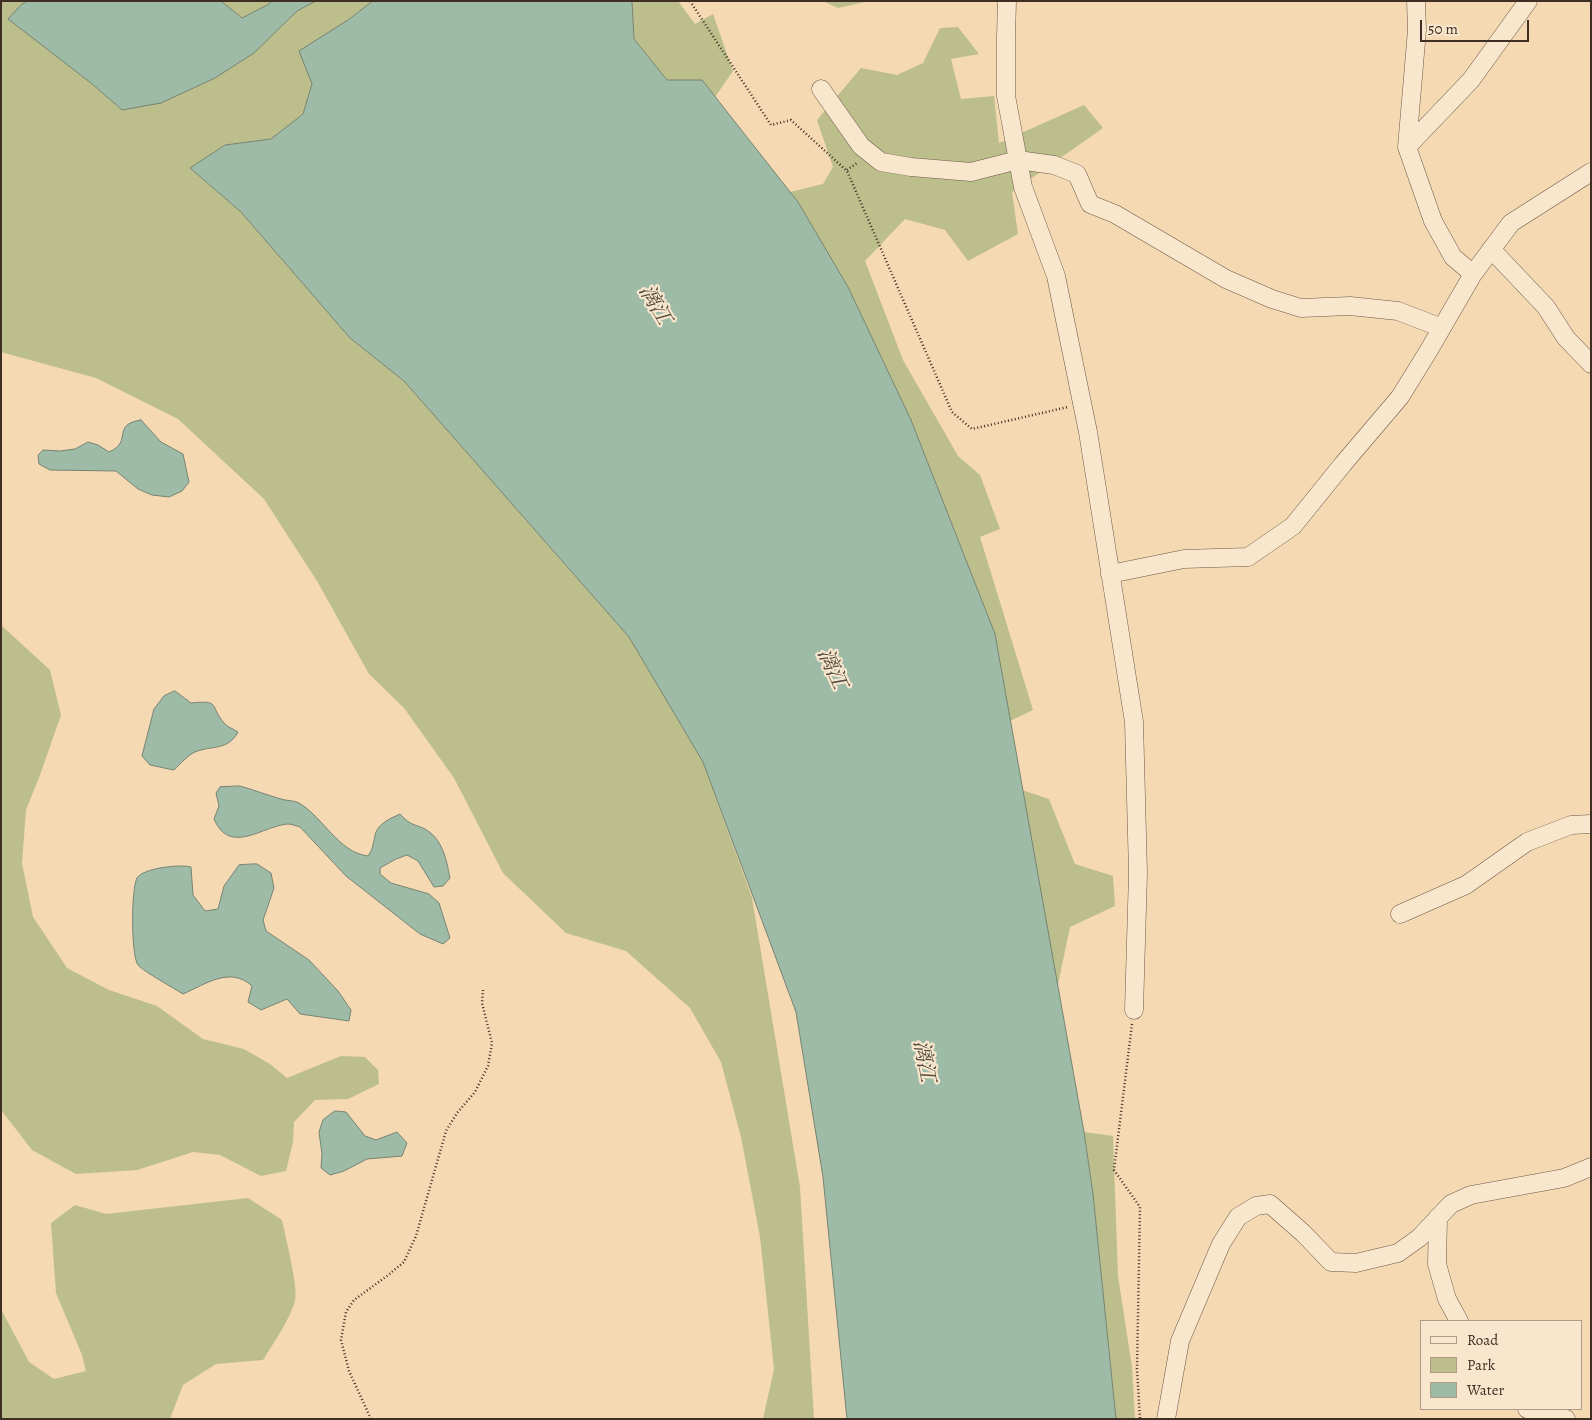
<!DOCTYPE html>
<html>
<head>
<meta charset="utf-8">
<style>
	body { margin:0 }
	#map { position:relative; width:1592px; height:1420px; overflow:hidden; background:#f5d9b2; font-family:Alegreya,serif }
	canvas { display:block }
	.frame { position:absolute; inset:0; border:2px solid #3e2e23; pointer-events:none }
	.legend { position:absolute; left:1420px; top:1320px; width:162px; height:90px; box-sizing:border-box; background:#f8e6cd; border:1px solid #ae9c89; margin:0; padding:6px 9px; list-style:none; font-size:15px; color:#3e2e23 }
	.legend li { display:flex; align-items:center; gap:10px; height:25px }
	.legend b { width:25px; border:1px solid #ae9c89 }
	.scale { position:absolute; left:1420px; top:20px; width:109px; height:22px; box-sizing:border-box; border:2px solid #3e2e23; border-top:0; padding-left:6px; font-size:15px; line-height:18px; white-space:nowrap; color:#3e2e23; -webkit-text-stroke:4px #f8e6cd; paint-order:stroke }
</style>
</head>
<body>
<div id="map">
<canvas width="1592" height="1420"></canvas>
<div class="frame"></div>
<ul class="legend">
<li><b style="height:6px;background:#f8e6cd"></b>Road</li>
<li><b style="height:14px;background:#bcbf8c"></b>Park</li>
<li><b style="height:14px;background:#9dbba7"></b>Water</li>
</ul>
<div class="scale">50 m</div>
</div>
<script>
const context = document.querySelector('canvas').getContext('2d');
context.lineJoin = 'round';
function fill(path, color) { context.fillStyle = color; context.fill(path, 'evenodd'); }
function stroke(path, color, width, dash) { context.strokeStyle = color; context.lineWidth = width; context.lineCap = dash ? 'butt' : 'round'; context.setLineDash(dash || []); context.stroke(path); }
function write(font, color, halo, rows, align = 'center') {
  context.font = font + ' Alegreya,"Noto Serif SC",serif'; context.lineWidth = 4.5; context.setLineDash([]); context.textBaseline = 'middle'; context.strokeStyle = halo; context.fillStyle = color; for (const [text, x, y, turn = 0] of rows) {
    context.save(); context.translate(x, y); context.rotate((+turn || 0) * Math.PI / 180); context.textAlign = isNaN(turn) ? turn : align; if (halo) context.strokeText(text, 0, 0); context.fillText(text, 0, 0); context.restore();
  }
}
fill(new Path2D(`
	M1,1H28L21,5L91,83L122,110L254,53L297,11L316,1H373L348,20L312,84L303,114L271,139L225,145L190,168L241,212L350,338L404,381L629,637L703,762L752,898L800,1187L814,1419H763L774,1369L760,1237L741,1137L721,1062L690,1008L626,951L566,933L503,873L454,778L404,708L369,674L317,581L264,499L178,419L96,378L1,352Z
	M221,1H271L269,4L242,18Z
	M632,1H678L695,24L713,14L733,71L715,97L702,80H667L634,39Z
	M823,1H869L838,8Z
	M958,27L979,54L951,59L961,99L994,96L999,143L1084,105L1103,128L1012,192L1018,234L968,261L945,230L905,219L865,261L903,360L958,456L980,475L1000,529L980,537L1033,710L1010,721L995,634L911,420L848,287L798,202L790,192L823,184L833,167L817,120L861,68L897,75L923,63L940,28Z
	M1,625L50,670L61,715L40,775L26,810L22,863L33,917L67,968L109,990L157,1006L203,1039L244,1049L270,1064L287,1078L341,1056L365,1057L378,1070L379,1084L348,1099L315,1100L294,1122L293,1142L286,1171L261,1176L220,1155L193,1152L137,1170L76,1174L32,1150L1,1110Z
	M1022,790L1049,799L1075,864L1113,876L1115,906L1070,927L1057,989Z
	M1084,1132L1113,1136L1118,1276L1132,1367L1135,1419H1116L1093,1194Z
	M248,1198L282,1220C285,1235 299,1289 295,1301C289,1321 274,1342 263,1360L216,1364L183,1385L170,1419H1V1309L29,1362L54,1379L86,1371L82,1355L56,1293L51,1223L75,1205L106,1214Z`), '#bcbf8c');
const water = new Path2D(`
	M28,1H221L242,18L269,4L271,1H316L297,11L254,53L215,78L161,103L122,110L91,83L8,19L21,5Z
	M373,1H632L634,39L667,80H702L798,202L848,287L911,420L995,634L1084,1132L1093,1194L1116,1419H847L823,1177L796,1012L703,762L629,637L404,381L350,338L241,212L190,168L225,145L271,139L303,114L312,84L299,51L348,20Z
	M141,420L161,442L183,454L189,482L182,491L169,497L152,495L138,489L116,471L50,470L39,464L38,455L43,450L60,451L75,449L88,442L98,445L109,452C134,441 110,425 141,420Z
	M175,691L191,703C221,700 209,705 224,723C227,727 234,729 238,732C228,751 212,745 195,752C188,755 180,764 174,770L150,765L142,756L154,709L164,696Z
	M240,786C254,790 267,795 281,799C286,801 294,800 299,803C324,818 338,852 368,856C374,848 373,841 376,832C380,823 391,818 400,814C408,823 412,824 423,828C443,838 446,859 450,878L443,886L434,887L418,861L407,855L396,859L380,868V874L391,883L429,894L439,903L450,938L443,944L420,934L346,876L300,827C296,826 292,824 288,824C262,826 230,856 214,819L219,806L216,793L220,787Z
	M257,864L271,873L274,888L263,920L266,931L309,960L338,991L351,1010L349,1021L300,1014L287,999L261,1010L248,1002L252,986C230,966 206,984 183,994C175,989 143,971 138,965C131,955 131,890 137,878C143,868 180,864 191,867L193,895L205,911L218,909L224,886L239,865Z
	M335,1111L346,1112L365,1136L376,1140L397,1132L407,1143L402,1156L367,1159L344,1171L330,1175L321,1168L322,1154L319,1132L323,1120Z`);
fill(water, '#9dbba7');
stroke(water, '#778372', 1);
const minor = new Path2D(`
	M1007,1L1006,37V96L1023,187L1056,276L1088,432L1134,722L1138,873L1134,1010
	M1416,1L1417,30L1407,147L1433,221L1453,257L1473,274
	M821,89L861,146L881,162L911,167L971,172L1018,160L1054,165L1077,174L1090,204L1115,214L1226,279L1272,299L1301,308L1350,306L1398,311L1442,328
	M1407,147L1471,80L1528,1
	M1491,249L1546,307L1566,338L1591,364
	M1110,574L1184,559L1248,557L1293,526L1343,464L1400,397L1429,350L1473,274L1511,223L1591,172
	M1400,914L1466,885L1527,842L1571,825L1591,824
	M1438,1217L1437,1264L1447,1299L1459,1321
	M1527,1409L1566,1419
	M1166,1419L1180,1341L1221,1244L1238,1217L1256,1206L1270,1204L1303,1233L1331,1262L1356,1263L1398,1253L1419,1238L1451,1204L1471,1195L1564,1178L1591,1167`);
stroke(minor, '#6c5947', 19);
stroke(new Path2D(`
	M690,1L771,125L791,120L847,171L952,412L972,429L1068,407
	M847,170L857,163
	M1132,1024L1114,1170L1140,1207L1137,1369L1140,1419
	M371,1419L349,1371L341,1340L346,1312L354,1300L387,1276L404,1262L416,1236L446,1131L457,1113L475,1092L488,1066L492,1043L482,1003L483,990`), '#3e2e23', 2.5, [1, 2.5]);
stroke(minor, '#f8e6cd', 18);
write('italic 21px', '#514a3d', '#f8e6cd', [
	["漓江",654,305,60],
	["漓江",831,669,66],
	["漓江",923,1061,80]
]);
</script>
</body>
</html>
